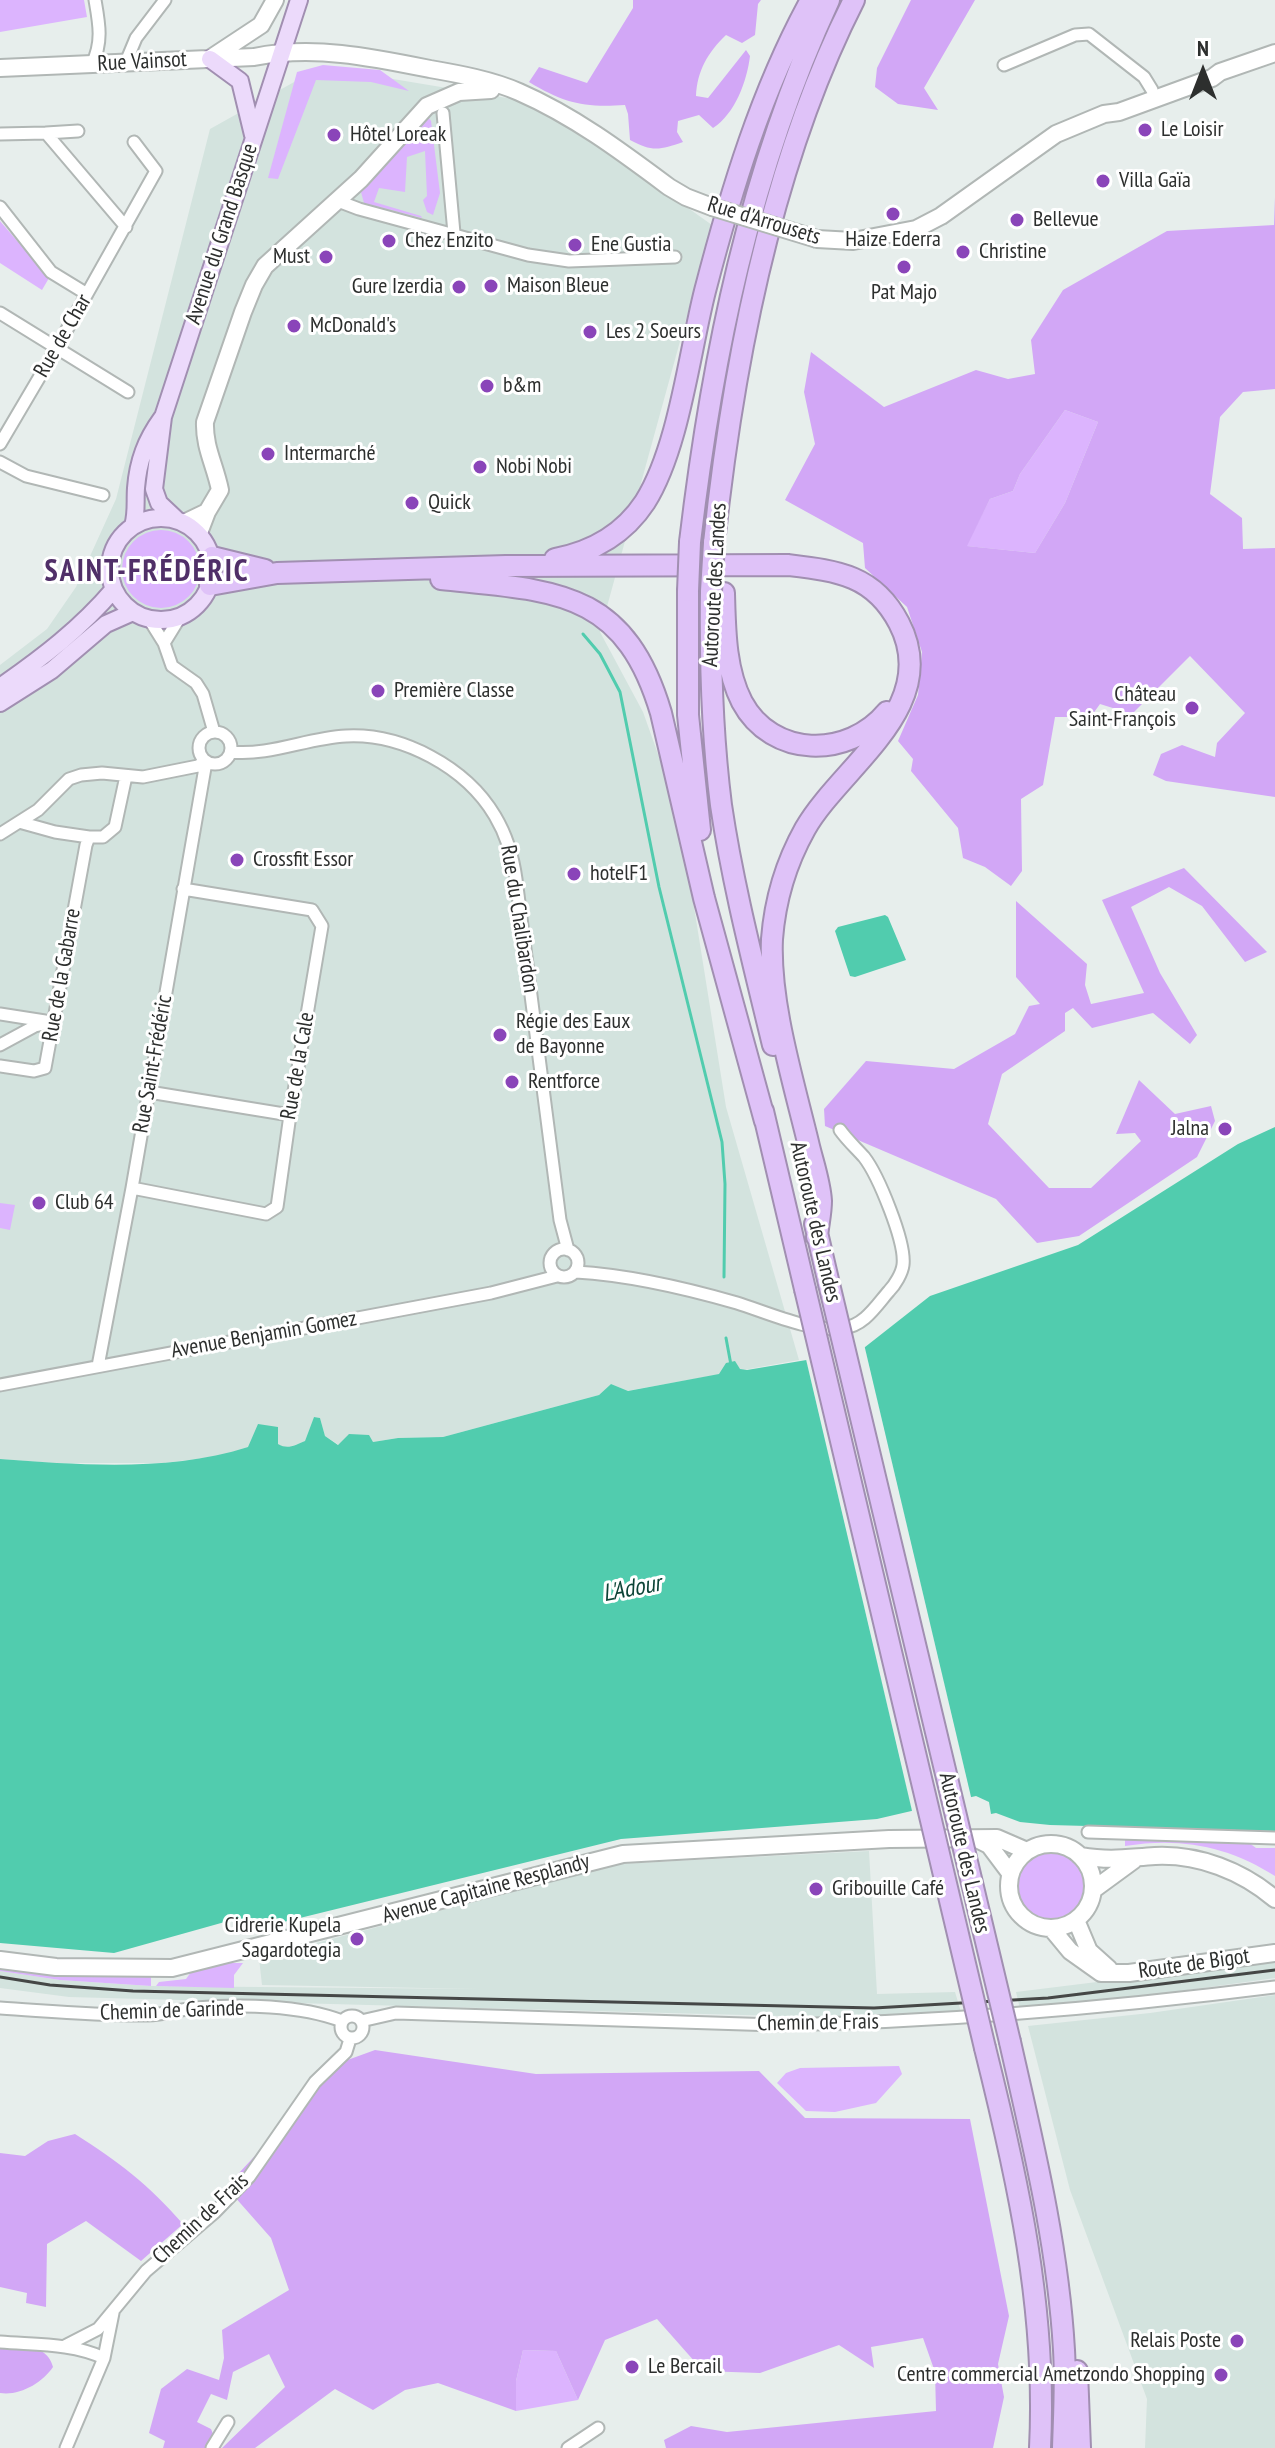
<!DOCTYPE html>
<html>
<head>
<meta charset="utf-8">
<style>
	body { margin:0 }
	#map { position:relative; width:1275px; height:2448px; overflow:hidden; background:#e7eeec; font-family:"PT Sans Narrow",sans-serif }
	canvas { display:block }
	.north { position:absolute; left:1163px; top:32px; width:80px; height:80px; -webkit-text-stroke:6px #fff; paint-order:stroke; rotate:0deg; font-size:22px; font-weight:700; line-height:32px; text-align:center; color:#2d2f2e }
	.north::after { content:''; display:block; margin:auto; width:28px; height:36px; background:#2d2f2e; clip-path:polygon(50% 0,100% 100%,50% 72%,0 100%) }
</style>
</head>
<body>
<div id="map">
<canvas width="1275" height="2448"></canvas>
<div class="north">N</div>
</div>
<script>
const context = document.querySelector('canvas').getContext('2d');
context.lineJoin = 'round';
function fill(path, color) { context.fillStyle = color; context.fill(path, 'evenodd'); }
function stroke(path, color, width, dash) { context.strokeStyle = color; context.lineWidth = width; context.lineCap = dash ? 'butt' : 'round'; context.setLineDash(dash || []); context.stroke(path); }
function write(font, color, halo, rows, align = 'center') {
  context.font = font + ' "PT Sans Narrow",sans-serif'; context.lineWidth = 6; context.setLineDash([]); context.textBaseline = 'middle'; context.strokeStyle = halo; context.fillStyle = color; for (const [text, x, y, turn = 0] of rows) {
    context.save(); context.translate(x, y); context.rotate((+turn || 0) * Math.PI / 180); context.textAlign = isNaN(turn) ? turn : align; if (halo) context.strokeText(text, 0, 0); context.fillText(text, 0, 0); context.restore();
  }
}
fill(new Path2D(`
	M321,67L519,100L578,130L712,225L600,632L643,712L679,813L726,1107L799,1360L627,1391L611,1384L599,1395L443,1437L398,1438L373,1442L345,1441L339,1445L325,1436L320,1418L314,1417L305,1441L291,1447L284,1448L278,1444L248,1447L221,1456L164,1463H53L0,1459V665L47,629L76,587L116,499L210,129Z
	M869,1851L877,1994L955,1992L961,2012L818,2017L69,1997L0,1988V1971L60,1980L151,1986L479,1989L262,1985L259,1958L618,1864Z
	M1275,1960V1978L1130,1998L1020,2009L1016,1992Z
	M1275,1995V2448H1145L1147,2399L1070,2190L1028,2026L1150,2013Z`), '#d3e3de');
fill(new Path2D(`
	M0,0H84L87,17L0,32Z
	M323,65L380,70L409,91L371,82L316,80L278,179L268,178L297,72Z
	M428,117L431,121L440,193L433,215L427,212L423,200L427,196L425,151L407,157L405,192L379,188L374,202L421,216L422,218L364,203L361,192Z
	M0,221L49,278L42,290L0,263Z
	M1065,410L1098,422L1065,503L1035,553L966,546L990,499L1013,491L1020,474Z
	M122 569a39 39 0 1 1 78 0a39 39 0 1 1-78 0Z
	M0,1203L15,1205L10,1230L0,1228Z
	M1125,1838L1248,1842L1256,1848H1275V1876C1228,1846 1180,1837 1125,1846Z
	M1018 1886a33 33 0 1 1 66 0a33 33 0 1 1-66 0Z
	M226,1963H243L234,1975V1988L156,1986L159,1982L186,1979L191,1972Z
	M0,1965L151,1976V1986L60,1980L0,1971Z
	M899,2066L902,2074L876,2103L835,2112L806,2111L777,2083L786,2073L800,2068Z
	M523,2350L556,2351L578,2400L516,2411V2381Z`), '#dcb4fe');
fill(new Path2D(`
	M633,0H761L758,4L755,35L742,43L726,35C708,52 697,71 696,96L708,98L746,50L750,56C747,81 735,114 713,128L699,115L678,121L677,132L683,142C660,150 652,152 630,140L628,114L625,105C584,108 564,103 529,82L539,67L587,83L633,8Z
	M911,0H975L924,88L938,110L898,104L875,87L877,68Z
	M1275,197V389L1243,392L1220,417L1210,494L1242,518L1243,549L1275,548V797L1166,781L1153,775L1161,754L1182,745L1215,757L1217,743L1245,713L1190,656L1132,714L1100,704L1082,729L1069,717H1055L1043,785L1021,799L1022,871L1011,886L985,867L963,858L958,828L911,771L913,759L898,741L918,695L922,652L907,607L865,568L863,543L785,500L815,444L804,392L811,352L884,407L976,370L1008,379L1035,374L1031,340L1063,290L1167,231L1274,225ZM1065,410L1098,422L1065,503L1035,553L967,546L990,499L1013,491L1020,474Z
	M1184,868L1267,952L1245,962L1202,906L1169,887L1131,907L1160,973L1197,1035L1190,1044L1153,1013L1092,1028L1073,1008L1065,1013V1031L1002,1074L988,1124L1049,1188H1091L1141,1141L1135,1133L1116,1134L1139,1080L1175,1114L1211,1106L1215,1121L1197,1157L1079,1236L1037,1243L996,1199L825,1126L824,1109L866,1061L954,1069L1015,1034L1029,1006L1040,1004L1016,977V901L1087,964L1085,985L1091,1004L1144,993L1102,900Z
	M375,2050L536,2074L759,2071L805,2118L970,2119L1009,2316L998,2364L1004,2397L993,2448H666L664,2440L691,2426L727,2432L936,2411L935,2372L923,2338L871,2347L874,2368L839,2345L760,2373L703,2371L657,2319L605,2340L578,2400L556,2351L523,2350L516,2381V2411L438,2383L405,2390L373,2410L335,2389L255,2448H222L285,2387L269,2354L233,2372L227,2400L211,2394L197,2422L211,2429L215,2439L208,2448H163L165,2441L149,2433L161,2389L187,2369L219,2380L224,2358L222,2330L289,2290L271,2238L226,2187L342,2062Z
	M75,2134C119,2162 148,2184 183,2224L141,2261L86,2221L47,2244L46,2307L26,2303L27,2293L0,2287V2153L25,2156L48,2141Z
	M0,2349C22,2349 46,2342 53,2367C42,2383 20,2396 0,2393Z`), '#d2a7f6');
fill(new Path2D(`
	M885,915L888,917L906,960L855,977L850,976L835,931L838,927Z
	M1275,1127V1831L1050,1825L1020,1822L996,1813L991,1814L989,1802L976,1796L877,1819L621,1839L251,1930L239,1918L114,1953L0,1943V1459C81,1465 170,1472 248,1447L258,1424L278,1427V1444C288,1450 295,1445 305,1441L314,1417L320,1418L325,1436L338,1445L349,1434L369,1435L373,1442L398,1438L443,1437L599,1395L611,1384L628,1391L719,1374L726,1363L735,1361L740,1369L747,1370L860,1351L930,1296L1078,1245L1238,1144Z`), '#51ccae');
fill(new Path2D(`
	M864,1344L972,1801L913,1815L805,1355Z`), '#e7eeec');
stroke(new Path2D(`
	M583,634L600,654L620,692L659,887L722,1142L725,1184L724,1277
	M726,1338L731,1365`), '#51ccae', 3);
const street = new Path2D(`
	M126,62L136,38L165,0
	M92,64C103,42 99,23 95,0
	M1004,65L1075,35L1089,34L1144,77L1152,90
	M443,113L454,233
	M46,133L78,131
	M0,134L46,133L126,227
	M338,201L359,209L528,255L569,261L675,257
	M0,207L51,272L87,294
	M0,313L128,392
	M0,444L56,349L156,171L134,142
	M0,462L26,476L103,495
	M149,619L164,643L172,666L196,683L203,694L214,732
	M164,643L180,617
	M199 748a16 16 0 1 1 32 0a16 16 0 1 1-32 0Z
	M231,752C270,756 307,738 346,736C402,733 466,767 495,816C507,836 513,857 516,879L560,1220L568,1250
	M19,822L55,832L89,837
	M0,834L38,810L69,779L81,775L102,773L143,777L198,766L205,761
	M0,1014L45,1021
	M0,1045L35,1026L53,1022
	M0,1066L34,1071L45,1068L86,845L89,837H103L115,827L126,776
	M149,1092L290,1115
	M132,1188L266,1214L277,1207L290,1115L322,926L312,910L183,889
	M550 1263a14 14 0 1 1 28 0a14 14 0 1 1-28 0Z
	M576,1272C629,1275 685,1288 737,1303C766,1312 812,1333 843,1328C864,1326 876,1306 889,1291C895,1285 902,1273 903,1265C906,1242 878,1175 864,1157C856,1148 847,1140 840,1130
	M98,1366L132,1188L206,762
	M0,1385L491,1293L557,1276
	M1088,1832L1275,1838
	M0,2008C49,2011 99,2016 148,2015C164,2015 180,2009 196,2008C241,2004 300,2005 342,2021
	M341 2027a11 11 0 1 1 22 0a11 11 0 1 1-22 0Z
	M361,2021L396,2013L776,2025C944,2022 1109,2008 1275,1987
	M0,2342C35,2345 72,2343 104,2358
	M65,2346L98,2329L146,2271L215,2212L249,2177L315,2082L346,2052L350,2039
	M66,2448L104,2358L113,2313
	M212,2448L228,2422
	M568,2448L598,2428`);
const secondary = new Path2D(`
	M211,58L261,25L275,0
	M0,68L254,57C313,45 371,57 430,69C459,74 492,80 519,92C574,116 622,152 669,187L686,197L712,207
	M817,239L853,241L916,229L941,216L1056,134L1104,114L1119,112L1212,78L1220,72L1275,53
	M184,523L207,512
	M199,533L207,512L220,490C215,465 204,447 205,422L243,312L254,285L265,266L361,179L427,106L459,92L491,90
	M977,1839L989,1845L1010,1873
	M1009 1886a42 42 0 1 1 84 0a42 42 0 1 1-84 0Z
	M1080,1856C1112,1861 1124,1858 1155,1856C1199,1854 1242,1871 1275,1899
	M1093,1890L1134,1860
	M1076,1920L1089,1951L1109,1969
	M1051,1928L1070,1951L1101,1973H1129L1275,1953
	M0,1960L56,1967L172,1968L623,1854L889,1839L997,1838L1027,1851`);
const primary = new Path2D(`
	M210,59L240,81L253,135
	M110 569a51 51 0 1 1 102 0a51 51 0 1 1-102 0Z
	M176,519L159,503L154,489L163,417L299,0
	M133,526C137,513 135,502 136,488C138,461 146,440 162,418
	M0,687C42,658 81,628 114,589
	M0,703L52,670L106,624L133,612`);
const highway = new Path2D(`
	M690,542C712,356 750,171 829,0
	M714,543C733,364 772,161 854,0
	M212,557L265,570
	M555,559C592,552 624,534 645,502C679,448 689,354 705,291C731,191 761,91 811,0
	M441,579C553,591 624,588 661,713L704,898L765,1121
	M210,585L277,573L506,566L788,565C838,571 874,575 899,623C943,707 841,766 805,829C786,863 775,900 772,939C769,1002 793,1080 808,1142C812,1160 820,1182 821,1201C821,1213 818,1225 817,1237
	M688,591V715L700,830
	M711,591C710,663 712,734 721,805C733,886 754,966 773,1045
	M724,593C725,629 725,669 742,702C772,758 848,759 887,712
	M763,1111L805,1289
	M815,1224L829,1284
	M1010,2042C1033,2144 1058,2245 1064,2350C1066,2383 1064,2415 1063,2448
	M985,2048C1018,2180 1047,2311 1040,2448
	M1077,2371L1080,2448`);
stroke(street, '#b1b7b5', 15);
stroke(secondary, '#b1b7b5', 20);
stroke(primary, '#a18fb1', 20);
stroke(highway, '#a18fb1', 24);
stroke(street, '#fff', 11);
stroke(secondary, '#fff', 16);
stroke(primary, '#ecdafb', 16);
stroke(highway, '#dfc2f8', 20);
stroke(new Path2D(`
	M0,1977L50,1985L133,1991L874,2008L1048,1998L1275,1970`), '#454746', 3);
const secondaryBridge = new Path2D(`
	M712,207L817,239`);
const highwayBridge = new Path2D(`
	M688,591L690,542
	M711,591L714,543
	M829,1284L1010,2042
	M805,1289L985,2048`);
stroke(secondaryBridge, '#b1b7b5', 20, []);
stroke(highwayBridge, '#a18fb1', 24, []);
stroke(secondaryBridge, '#fff', 16);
stroke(highwayBridge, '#dfc2f8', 20);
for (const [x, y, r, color] of [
	[1145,130,8,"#8a45b9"],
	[334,135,8,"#8a45b9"],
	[1103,181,8,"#8a45b9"],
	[893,214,8,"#8a45b9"],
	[1017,220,8,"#8a45b9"],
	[389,241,8,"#8a45b9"],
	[575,245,8,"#8a45b9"],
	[963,252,8,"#8a45b9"],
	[326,257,8,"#8a45b9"],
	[904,267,8,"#8a45b9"],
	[491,286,8,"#8a45b9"],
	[459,287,8,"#8a45b9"],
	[294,326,8,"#8a45b9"],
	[590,332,8,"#8a45b9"],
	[487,386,8,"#8a45b9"],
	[268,454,8,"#8a45b9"],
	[480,467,8,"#8a45b9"],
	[412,503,8,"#8a45b9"],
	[378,691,8,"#8a45b9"],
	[1192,708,8,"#8a45b9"],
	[237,860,8,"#8a45b9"],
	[574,874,8,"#8a45b9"],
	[500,1035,8,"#8a45b9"],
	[512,1082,8,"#8a45b9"],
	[1225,1129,8,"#8a45b9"],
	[39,1203,8,"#8a45b9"],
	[816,1889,8,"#8a45b9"],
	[357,1939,8,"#8a45b9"],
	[1237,2341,8,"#8a45b9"],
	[632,2367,8,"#8a45b9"],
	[1221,2375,8,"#8a45b9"]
]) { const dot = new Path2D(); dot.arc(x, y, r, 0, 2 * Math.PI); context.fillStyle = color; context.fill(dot); stroke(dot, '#fff', 3); }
write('22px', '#2d2f2e', '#fff', [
	["Rue Vainsot",142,62,-3],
	["Rue d'Arrousets",764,221,17],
	["Avenue du Grand Basque",222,234,-72],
	["Rue de Char",63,336,-60],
	["Autoroute des Landes",715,585,-87],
	["Rue du Chalibardon",519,919,81],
	["Rue de la Gabarre",62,975,-80],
	["Rue Saint-Frédéric",153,1064,-80],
	["Rue de la Cale",298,1066,-80],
	["Autoroute des Landes",815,1222,77],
	["Avenue Benjamin Gomez",264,1335,-10],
	["Autoroute des Landes",964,1853,77],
	["Avenue Capitaine Resplandy",486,1889,-15],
	["Route de Bigot",1194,1964,-8],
	["Chemin de Garinde",172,2011,-2],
	["Chemin de Frais",818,2023,-1],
	["Chemin de Frais",201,2219,-43]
]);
write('22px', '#2d2f2e', '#fff', [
	["Le Loisir",1161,130],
	["Hôtel Loreak",350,135],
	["Villa Gaïa",1119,181],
	["Bellevue",1033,220],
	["Haize Ederra",893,240,"center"],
	["Chez Enzito",405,241],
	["Ene Gustia",591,245],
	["Christine",979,252],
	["Must",310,257,"right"],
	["Maison Bleue",507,286],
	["Gure Izerdia",443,287,"right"],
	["Pat Majo",904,293,"center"],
	["McDonald's",310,326],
	["Les 2 Soeurs",606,332],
	["b&m",503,386],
	["Intermarché",284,454],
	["Nobi Nobi",496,467],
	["Quick",428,503],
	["Première Classe",394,691],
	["Château",1176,695,"right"],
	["Saint-François",1176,720,"right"],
	["Crossfit Essor",253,860],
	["hotelF1",590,874],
	["Régie des Eaux",516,1022],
	["de Bayonne",516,1047],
	["Rentforce",528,1082],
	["Jalna",1209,1129,"right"],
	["Club 64",55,1203],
	["Gribouille Café",832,1889],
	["Cidrerie Kupela",341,1926,"right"],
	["Sagardotegia",341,1951,"right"],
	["Relais Poste",1221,2341,"right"],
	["Le Bercail",648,2367],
	["Centre commercial Ametzondo Shopping",1205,2375,"right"]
], 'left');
write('italic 24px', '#0c4336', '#fff', [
	["L'Adour",632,1589,-11]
]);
context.letterSpacing = '2px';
write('bold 30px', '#502f68', '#fff', [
	["SAINT-FRÉDÉRIC",147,572]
]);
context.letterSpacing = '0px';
</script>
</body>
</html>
